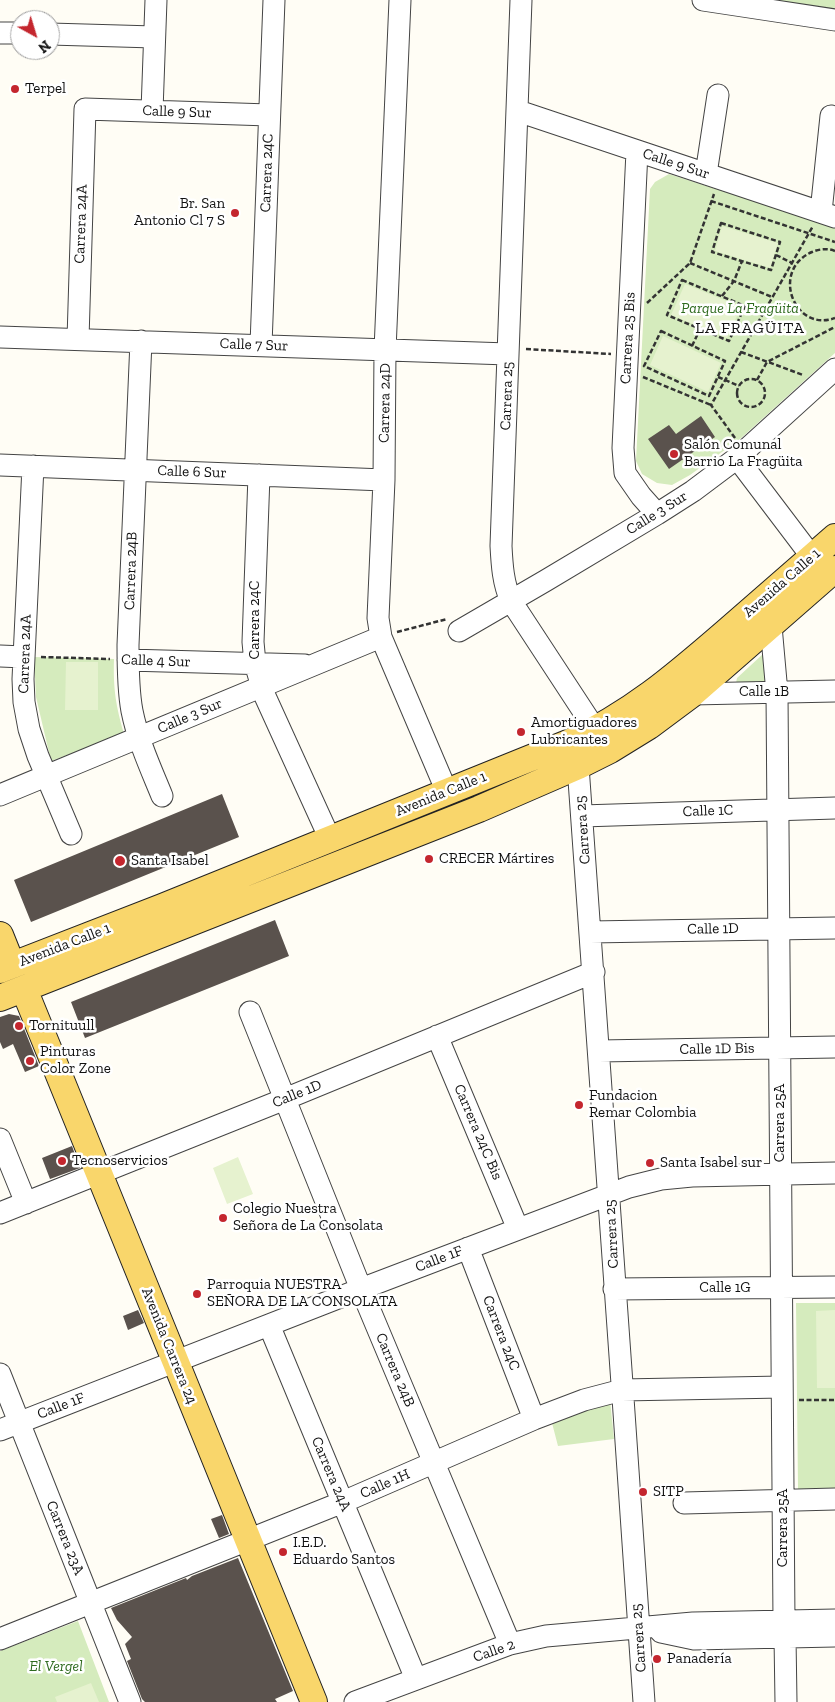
<!DOCTYPE html>
<html>
<head>
<meta charset="utf-8">
<style>
	body { margin:0 }
	#map { position:relative; width:835px; height:1702px; overflow:hidden; background:#fffdf5; font-family:"Zilla Slab",serif }
	canvas { display:block }
	.north { position:absolute; left:10px; top:10px; width:50px; height:50px; box-sizing:border-box; background:#fff; border:1px solid #a0a0a0; border-radius:50%; rotate:141deg; font-size:14px; font-weight:700; line-height:20px; text-align:center; color:#111 }
	.north::after { content:''; display:block; margin:auto; width:18px; height:22px; background:#c4262e; clip-path:polygon(50% 0,100% 100%,50% 72%,0 100%) }
</style>
</head>
<body>
<div id="map">
<canvas width="835" height="1702"></canvas>
<div class="north">N</div>
</div>
<script>
const context = document.querySelector('canvas').getContext('2d');
context.lineJoin = 'round';
function fill(path, color) { context.fillStyle = color; context.fill(path, 'evenodd'); }
function stroke(path, color, width, dash) { context.strokeStyle = color; context.lineWidth = width; context.lineCap = dash ? 'butt' : 'round'; context.setLineDash(dash || []); context.stroke(path); }
function write(font, color, halo, rows, align = 'center') {
  context.font = font + ' "Zilla Slab",serif'; context.lineWidth = 5; context.setLineDash([]); context.textBaseline = 'middle'; context.strokeStyle = halo; context.fillStyle = color; for (const [text, x, y, turn = 0] of rows) {
    context.save(); context.translate(x, y); context.rotate((+turn || 0) * Math.PI / 180); context.textAlign = isNaN(turn) ? turn : align; if (halo) context.strokeText(text, 0, 0); context.fillText(text, 0, 0); context.restore();
  }
}
fill(new Path2D(`
	M748,0H835V13Z
	M669,174L835,227V353L740,439L690,475L672,485L657,483L642,474L636,461L650,189L655,182Z
	M763,654L768,683H736L737,678Z
	M34,657L114,659C113,689 116,706 124,734L51,761L36,697Z
	M796,1303H835V1489H798Z
	M610,1400L614,1439L558,1446L552,1423Z
	M78,1621L109,1702H0V1651Z`), '#d5ebbd');
fill(new Path2D(`
	M722,226L778,243L770,268L715,251Z
	M685,284L741,307L727,338L671,315Z
	M663,336L721,363L708,392L650,365Z
	M66,662H98V710H65Z
	M238,1157L253,1194L227,1204L213,1168Z
	M835,1310V1388H817L816,1311Z
	M91,1683L99,1702H57L55,1697Z`), '#e6f2cf');
fill(new Path2D(`
	M701,416L715,437L669,469L648,439L669,425L676,434Z
	M222,794L239,837L31,922L14,880Z
	M275,920L289,956L85,1038L71,1002Z
	M9,1014L19,1016L39,1066L25,1072L13,1044L3,1049L0,1042V1017Z
	M72,1146L80,1168L50,1179L42,1158Z
	M138,1310L144,1323L128,1330L123,1316Z
	M222,1515L229,1534L219,1538L211,1519Z
	M238,1558L293,1691L275,1699L277,1702H145L142,1699L127,1661L131,1659L125,1644L132,1637L117,1620L111,1608L186,1578L187,1580L192,1576Z`), '#5a524d');
const minor = new Path2D(`
	M400,0L385,350L384,480L378,618L381,637L447,792
	M521,0L501,546C502,565 503,583 511,601L589,720L594,726L612,734
	M703,0L835,20
	M0,33H20
	M50,34L154,37
	M152,111L156,0
	M518,111L835,217
	M637,151L623,448L625,473L641,496L657,514
	M706,174L718,95
	M821,212L831,116
	M0,337L508,354
	M78,339L85,109L269,115
	M141,341L128,645C128,667 128,690 132,711C138,741 151,769 162,796
	M261,345L274,0
	M737,458L812,557
	M0,465L384,480
	M33,466L23,679L24,702L29,729L38,756L71,834
	M259,475L253,642L255,663L264,694L330,839
	M771,626L777,693L784,1621
	M459,631L545,581L657,514L693,491L737,458L835,369
	M0,656L24,657
	M128,660L305,665
	M692,694L835,691
	M578,766C602,1078 622,1390 644,1702
	M0,795L381,637
	M582,816L835,808
	M590,932L835,928
	M250,1012L361,1289L510,1644
	M437,1036L518,1229
	M599,1051L835,1047
	M0,1139L26,1203
	M0,1213L285,1099L594,972
	M468,1248L534,1419
	M614,1289L835,1287
	M269,1325L416,1679
	M0,1374L130,1702
	M0,1430L361,1289L629,1187L661,1179L692,1176L835,1173
	M684,1503L835,1499
	M661,1632L694,1639L835,1636
	M785,1637L786,1702
	M0,1639L343,1502L534,1419L584,1400L622,1390L782,1387
	M355,1702L510,1644L546,1636L693,1623L835,1620`);
const major = new Path2D(`
	M0,935L12,965
	M0,970L162,907L568,743C631,714 674,677 726,632C763,600 799,568 835,537
	M24,989L314,1702
	M0,998L479,809L578,766L610,750L649,726L692,694L835,569`);
stroke(minor, '#444', 23);
stroke(major, '#222', 28);
stroke(new Path2D(`
	M711,201L835,242
	M721,223L780,242L771,270L712,252Z
	M835,251C828,248 819,249 812,252C770,270 794,333 835,318
	M776,255L792,263
	M690,263L772,297
	M682,280L745,306L729,341L667,315Z
	M722,296L734,281L742,261
	M647,303L690,263L714,194
	M661,331L725,361L709,396L644,366Z
	M692,346L700,329
	M526,349L611,354
	M741,352L803,375
	M643,377L711,405
	M718,377L739,386
	M737 393a14 14 0 1 1 28 0a14 14 0 1 1-28 0Z
	M757,380L767,362L835,327
	M735,438L711,405L813,226
	M397,632L447,619
	M41,657L110,659
	M799,1400H835`), '#333', 2.5, [5, 2.5]);
stroke(minor, '#fff', 21);
stroke(major, '#f9d66b', 26);
for (const [x, y, r, color] of [
	[15,89,5,"#c4262e"],
	[235,213,5,"#c4262e"],
	[674,454,5,"#c4262e"],
	[521,732,5,"#c4262e"],
	[429,859,5,"#c4262e"],
	[120,861,6,"#c4262e"],
	[19,1026,5,"#c4262e"],
	[30,1061,5,"#c4262e"],
	[579,1105,5,"#c4262e"],
	[62,1161,5,"#c4262e"],
	[650,1163,5,"#c4262e"],
	[223,1218,5,"#c4262e"],
	[197,1294,5,"#c4262e"],
	[643,1492,5,"#c4262e"],
	[283,1552,5,"#c4262e"],
	[657,1659,5,"#c4262e"]
]) { const dot = new Path2D(); dot.arc(x, y, r, 0, 2 * Math.PI); context.fillStyle = color; context.fill(dot); stroke(dot, '#fff', 2); }
write('15px', '#111', '#fff', [
	["Terpel",25,89],
	["Br. San",225,204,"right"],
	["Antonio Cl 7 S",225,221,"right"],
	["Salón Comunal",684,445],
	["Barrio La Fragüita",684,462],
	["Amortiguadores",531,723],
	["Lubricantes",531,740],
	["CRECER Mártires",439,859],
	["Santa Isabel",131,861],
	["Tornituull",29,1026],
	["Pinturas",40,1052],
	["Color Zone",40,1069],
	["Fundacion",589,1096],
	["Remar Colombia",589,1113],
	["Tecnoservicios",72,1161],
	["Santa Isabel sur",660,1163],
	["Colegio Nuestra",233,1209],
	["Señora de La Consolata",233,1226],
	["Parroquia NUESTRA",207,1285],
	["SEÑORA DE LA CONSOLATA",207,1302],
	["SITP",653,1492],
	["I.E.D.",293,1543],
	["Eduardo Santos",293,1560],
	["Panadería",667,1659]
], 'left');
write('15px', '#111', '#fff', [
	["Calle 9 Sur",177,112,2],
	["Calle 9 Sur",676,164,18],
	["Carrera 24C",267,173,-88],
	["Carrera 24A",81,224,-88],
	["Carrera 25 Bis",628,338,-87],
	["Calle 7 Sur",254,345,2],
	["Carrera 25",507,396,-88],
	["Carrera 24D",385,403,-89],
	["Calle 6 Sur",192,472,2],
	["Calle 3 Sur",657,513,-32],
	["Carrera 24B",131,571,-88],
	["Avenida Calle 1",782,583,-41],
	["Carrera 24C",255,620,-90],
	["Carrera 24A",25,654,-88],
	["Calle 4 Sur",156,661,2],
	["Calle 1B",764,692],
	["Calle 3 Sur",190,716,-23],
	["Avenida Calle 1",441,794,-22],
	["Calle 1C",708,811,-2],
	["Carrera 25",583,830,-94],
	["Calle 1D",713,929,-1],
	["Avenida Calle 1",65,945,-21],
	["Calle 1D Bis",717,1049,-1],
	["Calle 1D",297,1094,-22],
	["Carrera 25A",780,1123,-90],
	["Carrera 24C Bis",478,1132,67],
	["Carrera 25",612,1234,-93],
	["Calle 1F",439,1259,-21],
	["Calle 1G",725,1288],
	["Carrera 24C",501,1333,69],
	["Avenida Carrera 24",169,1346,68],
	["Carrera 24B",395,1370,67],
	["Calle 1F",61,1406,-21],
	["Carrera 24A",331,1474,67],
	["Calle 1H",385,1484,-24],
	["Carrera 25A",783,1528,-90],
	["Carrera 23A",65,1538,68],
	["Carrera 25",639,1638,-94],
	["Calle 2",494,1651,-19]
]);
write('italic 15px', '#2f6b1f', '#fff', [
	["Parque La Fragüita",740,309],
	["El Vergel",56,1667]
]);
context.letterSpacing = '1px';
write('16px', '#111', '#fff', [
	["LA FRAGÜITA",750,328]
]);
context.letterSpacing = '0px';
</script>
</body>
</html>
